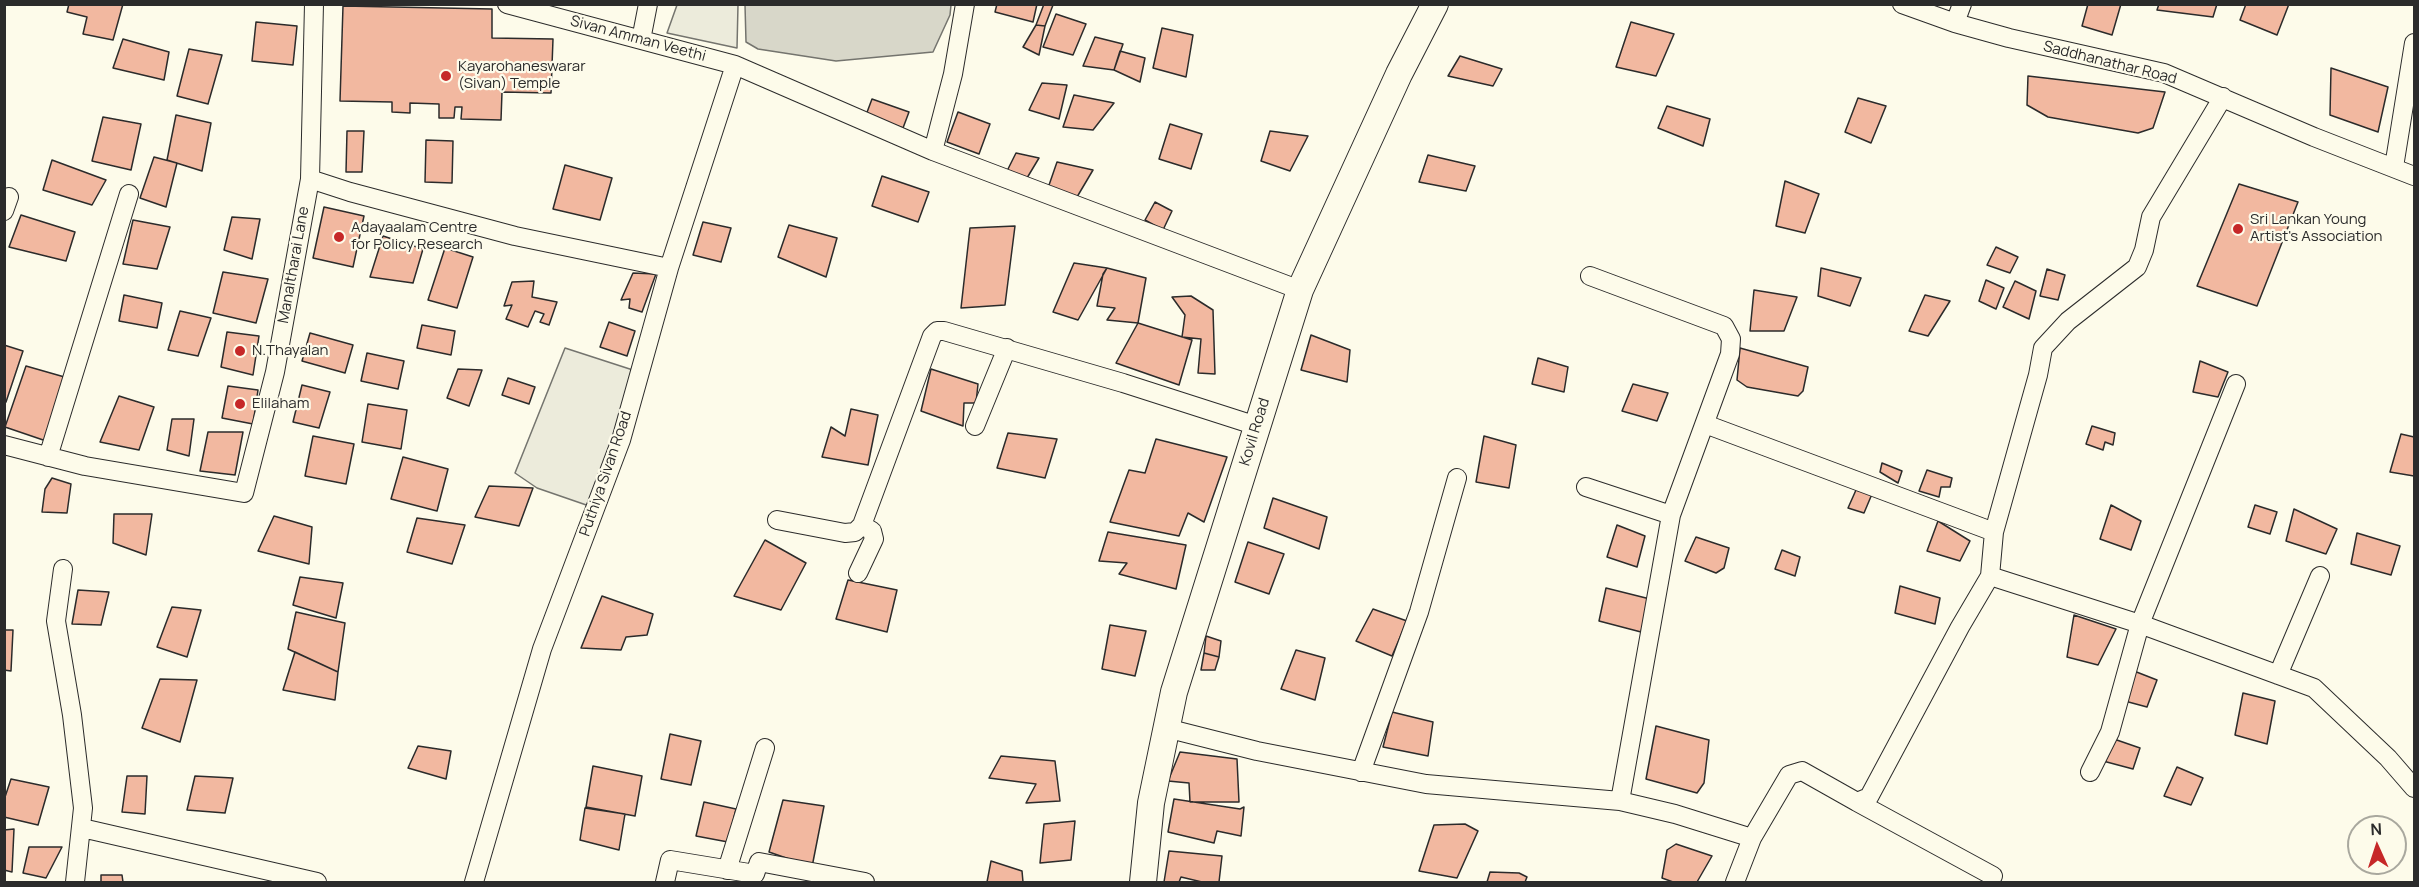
<!DOCTYPE html>
<html>
<head>
<meta charset="utf-8">
<style>
	body { margin:0 }
	#map { position:relative; width:2419px; height:887px; overflow:hidden; background:#fdfbea; font-family:Manrope,sans-serif }
	canvas { display:block }
	.frame { position:absolute; inset:0; border:6px solid #2b2b2b; pointer-events:none }
	.north { position:absolute; left:2347px; top:815px; width:60px; height:60px; box-sizing:border-box; background:#fdfbea; border:2px solid #a9a89e; border-radius:50%; rotate:357deg; font-size:16px; font-weight:700; line-height:24px; text-align:center; color:#2b2b2b }
	.north::after { content:''; display:block; margin:auto; width:21px; height:27px; background:#c62828; clip-path:polygon(50% 0,100% 100%,50% 72%,0 100%) }
</style>
</head>
<body>
<div id="map">
<canvas width="2419" height="887"></canvas>
<div class="frame"></div>
<div class="north">N</div>
</div>
<script>
const context = document.querySelector('canvas').getContext('2d');
context.lineJoin = 'round';
function fill(path, color) { context.fillStyle = color; context.fill(path, 'evenodd'); }
function stroke(path, color, width, dash) { context.strokeStyle = color; context.lineWidth = width; context.lineCap = dash ? 'butt' : 'round'; context.setLineDash(dash || []); context.stroke(path); }
function write(font, color, halo, rows, align = 'center') {
  context.font = font + ' Manrope,sans-serif'; context.lineWidth = 4.5; context.setLineDash([]); context.textBaseline = 'middle'; context.strokeStyle = halo; context.fillStyle = color; for (const [text, x, y, turn = 0] of rows) {
    context.save(); context.translate(x, y); context.rotate((+turn || 0) * Math.PI / 180); context.textAlign = isNaN(turn) ? turn : align; if (halo) context.strokeText(text, 0, 0); context.fillText(text, 0, 0); context.restore();
  }
}
const green = new Path2D(`
	M677,5H738L737,48L667,33Z
	M565,348L639,372L595,508L537,488L515,473Z`);
fill(green, '#ecebdb');
stroke(green, '#74746e', 1.5);
const water = new Path2D(`
	M745,5V4L951,5L950,15L933,52L836,61L758,49L746,42Z`);
fill(water, '#d8d7c9');
stroke(water, '#74746e', 1.5);
const building = new Path2D(`
	M69,4H123L113,40L83,34L87,17L67,12Z
	M997,4H1037L1033,22L995,12Z
	M1044,4L1053,5L1045,26L1036,25Z
	M2088,4H2121L2112,35L2082,26Z
	M2159,4H2217L2213,17L2157,10Z
	M2246,4H2289L2277,35L2240,20Z
	M343,6L492,9V38L553,39L551,93L502,92L501,120L461,119L462,107H455L454,118H439V104L410,103V113L392,112V102L340,101Z
	M1056,14L1086,24L1073,55L1043,47Z
	M256,22L297,26L293,65L252,61Z
	M1631,22L1674,34L1656,76L1616,67Z
	M1036,25L1045,26L1039,55L1023,47Z
	M1162,28L1193,35L1186,77L1153,68Z
	M1095,37L1123,44L1114,70L1083,66Z
	M123,39L169,52L164,80L113,68Z
	M189,49L222,55L208,104L177,96Z
	M1120,51L1145,58L1140,82L1114,70Z
	M1460,56L1502,69L1493,86L1448,76Z
	M2331,68L2388,87L2378,132L2330,115Z
	M2028,76L2165,92L2153,128L2138,133L2048,117L2027,105Z
	M1042,83L1067,85L1059,119L1029,110Z
	M1074,95L1114,103L1093,130L1063,127Z
	M1858,98L1886,106L1871,143L1845,132Z
	M872,99L909,112L903,128L866,115Z
	M1667,106L1710,119L1703,146L1658,128Z
	M958,112L990,124L979,154L947,142Z
	M176,115L211,123L202,171L167,160Z
	M103,117L141,124L131,170L92,161Z
	M1170,124L1202,134L1191,169L1159,159Z
	M347,131H364L362,172H346Z
	M1270,131L1308,136L1290,171L1261,161Z
	M426,140L453,141L452,183L425,182Z
	M1016,153L1039,158L1027,178L1007,171Z
	M1428,155L1475,166L1466,191L1419,182Z
	M154,157L177,163L166,207L140,198Z
	M52,160L106,180L92,205L43,190Z
	M1057,162L1093,170L1077,197L1048,188Z
	M565,165L612,178L600,220L553,209Z
	M882,176L929,192L918,222L872,206Z
	M1785,181L1819,194L1805,233L1776,226Z
	M2239,184L2298,202L2257,306L2197,286Z
	M1155,202L1172,211L1163,230L1145,220Z
	M324,207L364,216L353,267L313,258Z
	M21,215L75,232L66,261L9,247Z
	M232,217L260,219L252,259L224,250Z
	M133,220L170,227L157,269L123,264Z
	M703,222L731,228L721,262L693,255Z
	M789,225L837,238L826,277L778,257Z
	M1015,226L1005,305L961,308L970,228Z
	M383,236L423,249L413,283L370,277Z
	M1996,247L2018,257L2010,273L1987,265Z
	M445,248L473,257L457,308L428,300Z
	M1074,263L1107,268L1078,320L1053,312Z
	M1107,268L1146,278L1138,323L1107,320L1115,308L1097,306L1103,274Z
	M1821,268L1861,278L1850,306L1818,296Z
	M2047,269L2065,275L2058,300L2040,296Z
	M223,272L268,279L256,323L213,313Z
	M633,273L656,274L642,312L629,308L630,299L621,300Z
	M1986,280L2004,288L1996,309L1979,301Z
	M534,281L532,297L557,302L549,325L540,322L544,314L535,311L528,327L506,319L512,305L504,306L512,282Z
	M2015,281L2036,291L2029,319L2003,307Z
	M1754,290L1797,297L1784,331H1750Z
	M124,295L162,303L157,328L119,321Z
	M1925,295L1950,301L1928,336L1909,331Z
	M1191,296L1213,310L1215,374L1198,373L1201,339L1182,337L1185,315L1172,297Z
	M180,311L211,318L198,356L168,350Z
	M609,322L635,331L627,356L600,347Z
	M1138,323L1192,340L1179,385L1116,363Z
	M422,325L455,331L451,355L417,348Z
	M227,332L259,336L253,375L221,367Z
	M310,333L353,345L345,373L302,361Z
	M1311,335L1350,350L1347,382L1301,370Z
	M4,345L23,351L6,402L4,401Z
	M1740,348L1808,367L1803,391L1798,396L1747,387L1737,380Z
	M367,353L404,361L398,389L361,381Z
	M1538,358L1568,367L1564,392L1532,384Z
	M2200,361L2228,372L2218,397L2193,392Z
	M26,366L68,378L52,443L5,427Z
	M458,369L482,370L469,406L447,398Z
	M931,369L978,384L976,403H964L963,426L921,411Z
	M508,378L535,387L529,404L502,395Z
	M1633,384L1668,393L1657,421L1622,411Z
	M302,385L330,392L319,428L293,422Z
	M228,386L258,390L253,424L222,418Z
	M119,396L154,407L139,450L100,442Z
	M368,404L407,410L401,449L362,442Z
	M851,409L878,415L868,465L822,457L831,427L845,436Z
	M172,419H194L189,456L167,450Z
	M2092,426L2115,433L2113,445L2105,442L2103,450L2086,444Z
	M208,432H243L235,475L200,471Z
	M1008,433L1057,439L1045,478L997,468Z
	M2401,434L2414,437V476L2390,472Z
	M313,436L354,444L346,484L305,476Z
	M1484,436L1516,445L1509,488L1476,482Z
	M1156,439L1227,457L1204,522L1188,513L1179,536L1110,522L1129,470L1145,473Z
	M403,457L448,469L437,511L391,499Z
	M1882,463L1902,471L1898,483L1880,472Z
	M1927,470L1952,478L1950,487H1941L1939,497L1919,491Z
	M52,478L71,484L67,513L42,512L45,489Z
	M489,486L533,488L519,526L475,517Z
	M1856,490L1872,494L1864,513L1848,508Z
	M1273,498L1327,517L1319,549L1264,528Z
	M2111,505L2141,521L2131,550L2100,539Z
	M2255,505L2277,512L2270,534L2248,527Z
	M2294,509L2337,529L2326,554L2286,541Z
	M114,514H152L146,555L113,543Z
	M274,516L312,527L309,564L258,551Z
	M417,518L465,525L452,564L407,552Z
	M1938,521L1970,541L1960,561L1927,551Z
	M1617,525L1645,536L1637,567L1607,557Z
	M1108,532L1186,545L1176,589L1119,574L1127,563L1099,561Z
	M2357,533L2400,546L2391,575L2351,564Z
	M1696,537L1729,548L1724,568L1716,573L1685,561Z
	M765,540L806,563L781,610L734,596Z
	M1248,542L1284,554L1269,594L1235,582Z
	M1782,550L1800,557L1795,576L1775,569Z
	M300,577L343,583L336,618L293,605Z
	M848,580L897,590L887,632L836,619Z
	M1900,586L1940,598L1935,624L1895,613Z
	M1606,588L1650,599L1641,632L1599,621Z
	M78,590L109,592L101,625L72,624Z
	M602,596L653,614L647,635L626,637L621,650L581,648Z
	M172,607L201,610L187,657L157,647Z
	M1373,609L1407,621L1392,656L1356,641Z
	M296,612L345,623L338,672L288,649Z
	M2074,615L2116,629L2098,665L2067,657Z
	M1110,625L1146,631L1135,676L1102,669Z
	M4,630H13L11,671L4,670Z
	M1206,636L1221,641L1219,657L1204,653Z
	M1296,650L1325,658L1315,700L1281,689Z
	M295,652L338,672L335,700L283,690Z
	M1204,653L1219,657L1215,670H1201Z
	M2134,671L2157,680L2147,707L2121,700Z
	M160,679L197,680L180,742L142,728Z
	M2243,693L2275,701L2267,744L2235,735Z
	M1392,712L1433,722L1428,756L1383,747Z
	M1656,726L1709,740L1704,783L1697,793L1646,779Z
	M670,734L701,741L691,785L661,779Z
	M2111,738L2140,748L2133,769L2103,761Z
	M418,746L451,751L446,779L408,768Z
	M1180,752L1237,759L1239,802H1190L1189,783L1168,781Z
	M1001,756L1055,761L1060,801L1026,803L1036,784L989,778Z
	M593,766L642,776L635,816L586,807Z
	M2177,767L2203,778L2191,805L2164,796Z
	M127,776H147L145,814L122,812Z
	M195,776L233,778L225,813L187,810Z
	M11,779L49,787L38,825L4,817V800Z
	M1174,799L1240,809L1244,807L1241,836L1217,831L1214,843L1168,832Z
	M783,800L824,806L812,867L769,852Z
	M704,802L736,809L728,842L696,836Z
	M585,808L625,814L619,850L580,840Z
	M1075,821L1071,860L1040,863L1044,824Z
	M1465,824L1478,831L1457,878L1419,871L1434,825Z
	M14,829L12,872L4,870V830Z
	M1676,844L1712,856L1697,882H1673L1662,878L1667,850Z
	M29,847H62L46,878L23,873Z
	M1169,851L1222,856L1219,882H1202L1181,877L1179,882H1164Z
	M991,861L1022,871L1023,882H987Z
	M1490,872L1519,873L1527,877L1525,882H1487Z
	M101,875H122L123,882H101Z`);
fill(building, '#f2b8a0');
stroke(building, '#2b2b2b', 1.5);
const street = new Path2D(`
	M507,4L735,65L933,151L1300,290
	M1902,4L1955,23L2009,38L2164,73L2314,137L2414,176
	M1955,23L1962,4
	M641,40L648,4
	M933,151L953,74L965,4
	M2394,167L2414,43
	M310,179L350,192L515,236L669,268
	M4,211L9,197
	M1590,276L1724,326L1731,339L1730,354L1671,515L1620,801
	M1705,424L1994,532
	M975,426L1007,348
	M4,445L85,466L244,493L275,372L310,179L314,4
	M48,457L129,194
	M1586,487L1671,515
	M777,520L845,533L855,532L862,525L932,336L937,331H944L1123,383L1257,426
	M63,569L56,621L72,715L83,808L75,882
	M858,573L874,539L872,531L862,525
	M1990,576L2140,624L2314,688L2388,758L2414,788
	M2278,675L2320,576
	M1166,728L1257,751L1426,784L1620,801L1675,814L1752,838
	M1361,772L1419,612L1457,478
	M2090,772L2110,732L2140,624L2236,384
	M1857,802L1993,876
	M82,828L317,882
	M727,870L765,748
	M474,882L542,649L621,440L669,268L735,65
	M665,882L670,860L755,874L759,862L865,882
	M1735,882L1752,838L1789,775L1802,771L1857,802L1869,797L1960,627L1990,576L1994,532L2038,375L2043,348L2068,321L2137,267L2144,250L2151,217L2223,97`);
const secondary = new Path2D(`
	M1143,882L1151,803L1174,692L1300,290L1399,74L1435,4`);
stroke(street, '#2b2b2b', 20);
stroke(secondary, '#2b2b2b', 28);
stroke(street, '#fdfbea', 18);
stroke(secondary, '#fdfbea', 26);
for (const [x, y, r, color] of [
	[446,76,6,"#c62828"],
	[2238,229,6,"#c62828"],
	[339,237,6,"#c62828"],
	[240,351,6,"#c62828"],
	[240,404,6,"#c62828"]
]) { const dot = new Path2D(); dot.arc(x, y, r, 0, 2 * Math.PI); context.fillStyle = color; context.fill(dot); stroke(dot, '#fdfbea', 2); }
write('15px', '#2b2b2b', '#fdfbea', [
	["Sivan Amman Veethi",638,39,15],
	["Saddhanathar Road",2110,63,14],
	["Manaltharai Lane",294,265,-80],
	["Kovil Road",1255,432,-73],
	["Puthiya Sivan Road",606,474,-71]
]);
write('15px', '#2b2b2b', '#fdfbea', [
	["Kayarohaneswarar",458,67],
	["(Sivan) Temple",458,84],
	["Sri Lankan Young",2250,220],
	["Artist's Association",2250,237],
	["Adayaalam Centre",351,228],
	["for Policy Research",351,245],
	["N.Thayalan",252,351],
	["Elilaham",252,404]
], 'left');
</script>
</body>
</html>
